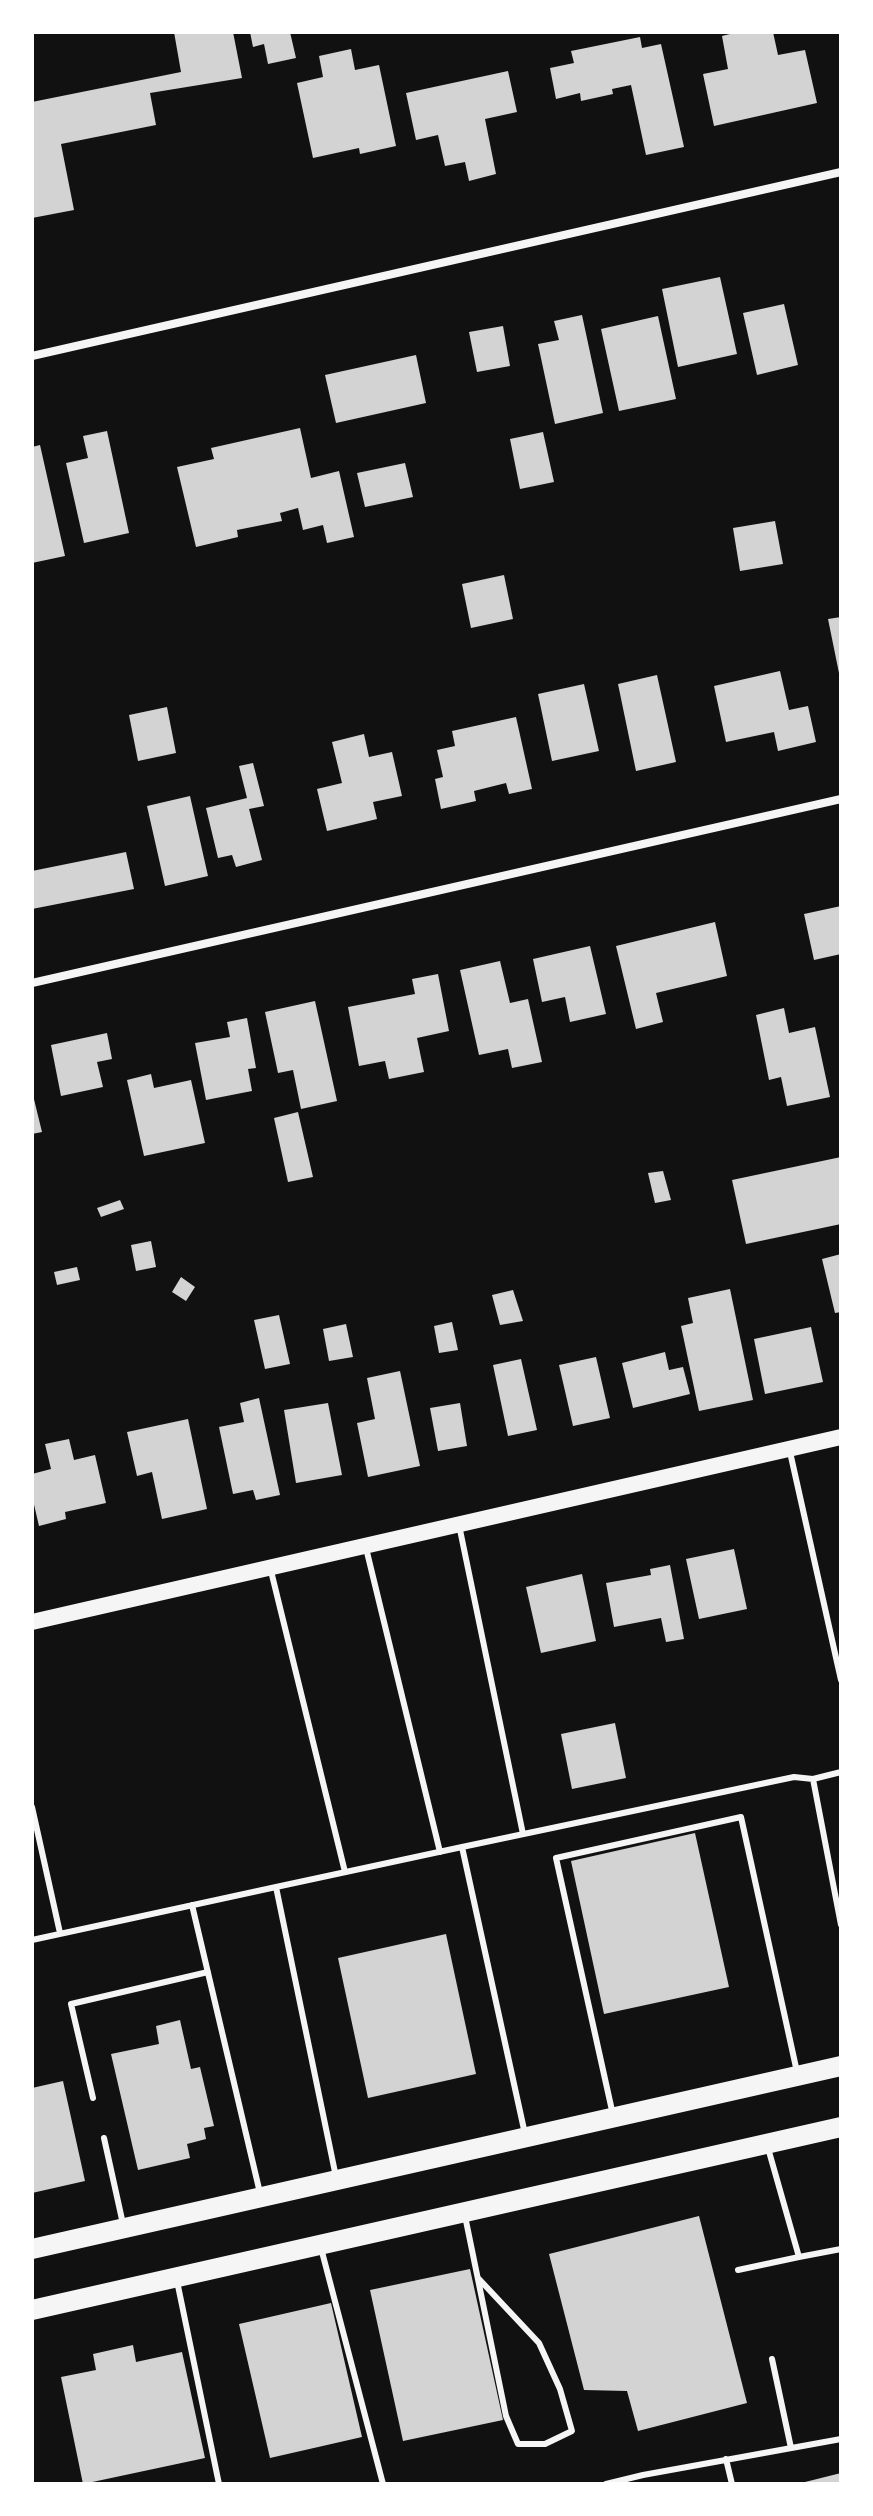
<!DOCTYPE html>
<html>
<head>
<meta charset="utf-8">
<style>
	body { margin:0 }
	#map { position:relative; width:873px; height:2516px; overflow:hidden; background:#111; font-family:"PT Sans",sans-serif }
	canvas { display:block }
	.frame { position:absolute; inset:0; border:34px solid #fff; pointer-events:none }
</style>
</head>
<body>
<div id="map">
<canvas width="873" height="2516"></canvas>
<div class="frame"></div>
</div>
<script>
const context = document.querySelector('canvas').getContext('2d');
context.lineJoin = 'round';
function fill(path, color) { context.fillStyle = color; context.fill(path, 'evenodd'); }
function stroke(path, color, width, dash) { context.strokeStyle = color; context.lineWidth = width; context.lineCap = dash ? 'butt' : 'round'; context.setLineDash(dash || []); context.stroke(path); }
fill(new Path2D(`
	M174,32H233L242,78L150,93L156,125L61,144L74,210L32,218V102L181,72Z
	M250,32H290L296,58L268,64L264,44L253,47Z
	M738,32H773L778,55L805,50L817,103L714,126L703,74L728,69L722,36Z
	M640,37L642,48L661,44L684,147L646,155L631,85L612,89L613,94L581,101L580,93L556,99L550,68L574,63L571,51Z
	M351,49L355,70L379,65L396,146L360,154L359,148L313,158L297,83L323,77L319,56Z
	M508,71L517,112L485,119L496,174L469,181L465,162L445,166L438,135L416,140L406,93Z
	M720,277L737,354L678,367L662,289Z
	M784,304L798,365L757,375L743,313Z
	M582,315L603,413L555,424L538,344L559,340L554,321Z
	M658,316L676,399L619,411L601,329Z
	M503,326L510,366L477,372L469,332Z
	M416,355L426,403L336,423L325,375Z
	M300,428L311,478L339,471L354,537L327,543L323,525L303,530L298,508L280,513L282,521L237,530L238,537L196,547L177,467L214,459L211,448Z
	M107,431L129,533L84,543L66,463L88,458L83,436Z
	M543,432L554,482L520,489L510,439Z
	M40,445L65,556L32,563V447Z
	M405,463L413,497L365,507L357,473Z
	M775,521L783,564L740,571L733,528Z
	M504,575L513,619L471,628L462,584Z
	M841,617V678H840L828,619Z
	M780,671L789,710L808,706L816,742L778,751L774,732L726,742L714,686Z
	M657,675L676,762L636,771L618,684Z
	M584,684L599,751L552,761L538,694Z
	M167,707L176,753L138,761L129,715Z
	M516,717L532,789L509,794L506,783L474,791L476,801L441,809L435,779L443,777L437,750L455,746L452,731Z
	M364,734L369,757L392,752L402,796L373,802L377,819L327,831L317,789L342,783L332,742Z
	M253,763L264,806L249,809L262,860L236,867L232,855L218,858L206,808L247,798L239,766Z
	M190,796L208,876L165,886L147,806Z
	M126,852L134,889L32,909V871Z
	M841,906V954L814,960L804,914Z
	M715,922L727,976L656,993L663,1022L636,1029L616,946Z
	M590,946L606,1014L570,1022L565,997L542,1002L533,959Z
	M500,961L510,1003L528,999L542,1062L512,1068L508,1049L479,1055L460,970Z
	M438,974L449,1031L417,1038L424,1072L389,1079L385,1061L359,1066L348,1007L415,994L412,979Z
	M315,1001L337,1101L301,1109L293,1070L278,1073L265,1012Z
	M784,1008L789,1033L815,1027L830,1097L787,1106L781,1077L769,1080L756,1015Z
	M247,1018L256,1068L248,1069L252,1091L206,1100L195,1043L230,1037L227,1022Z
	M107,1033L112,1059L97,1062L103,1087L61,1096L51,1045Z
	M151,1074L154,1088L191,1080L205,1143L144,1156L127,1080Z
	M32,1091L42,1132L32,1134Z
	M298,1112L313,1177L288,1182L274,1118Z
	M841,1157V1224L746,1244L732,1180Z
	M663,1171L671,1200L655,1203L648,1173Z
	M120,1200L124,1209L101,1217L97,1208Z
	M151,1241L156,1267L136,1271L131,1245Z
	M841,1254V1312L835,1313L822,1259Z
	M77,1267L80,1280L57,1285L54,1272Z
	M181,1277L195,1287L186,1301L172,1292Z
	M730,1289L753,1400L699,1411L681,1326L693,1323L688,1298Z
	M513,1290L523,1321L500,1325L492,1295Z
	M279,1315L290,1364L265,1369L254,1320Z
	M452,1322L458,1350L439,1353L434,1326Z
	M346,1324L353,1357L329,1361L323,1329Z
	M811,1327L823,1382L765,1394L754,1339Z
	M665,1352L669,1370L683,1367L690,1394L633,1408L622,1363Z
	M596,1357L610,1418L573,1426L559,1365Z
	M521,1359L537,1430L508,1436L493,1365Z
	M400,1371L420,1466L368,1477L357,1423L375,1419L367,1378Z
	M259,1398L280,1495L256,1500L253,1490L233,1494L219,1427L244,1422L240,1403Z
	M328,1403L342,1475L296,1483L284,1410Z
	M460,1403L467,1446L438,1451L430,1408Z
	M188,1419L207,1509L162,1519L152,1472L137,1476L127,1432Z
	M69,1439L74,1460L95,1455L106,1503L65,1512L66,1519L39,1526L32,1496V1474L51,1469L45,1444Z
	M734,1549L747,1609L699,1619L686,1559Z
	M670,1565L684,1639L666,1642L661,1618L614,1627L606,1583L651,1575L650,1569Z
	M582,1574L596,1641L541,1653L526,1587Z
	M615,1723L626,1778L572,1789L561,1734Z
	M695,1833L729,1987L604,2014L571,1861Z
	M446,1934L476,2074L368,2098L338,1958Z
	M180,2020L191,2069L200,2067L214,2126L204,2128L206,2139L187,2144L190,2158L138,2170L111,2054L159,2044L156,2026Z
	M63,2081L85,2181L32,2193V2088Z
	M699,2216L747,2403L638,2431L627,2391L584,2390L549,2254Z
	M470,2269L503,2420L403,2441L370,2290Z
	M331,2303L362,2437L270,2458L239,2324Z
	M133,2345L136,2362L182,2352L205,2458L83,2484L61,2377L96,2370L93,2354Z
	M841,2473V2484H806L805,2482Z`), '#d3d3d3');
stroke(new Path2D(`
	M790,1452L841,1680
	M459,1525L523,1834
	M366,1548L440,1852
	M271,1571L345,1872
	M813,1779L841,1925
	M32,1807L60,1933
	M462,1847L794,1777L813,1779L841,1772
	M192,1905L260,2193
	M32,1940L276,1887
	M93,2098L71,2004L208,1972
	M613,2115L556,1858L741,1817L797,2072
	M104,2138L123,2224
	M336,2177L276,1887L462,1847L525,2134
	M465,2216L506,2416L518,2444H545L572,2431L560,2389L539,2343L478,2278
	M321,2248L383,2484
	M799,2257L841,2249
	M738,2270L799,2257L768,2148
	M177,2281L219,2484
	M772,2359L791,2448
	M726,2459L732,2484
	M606,2484L643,2475L841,2439`), '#f5f5f5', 6);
stroke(new Path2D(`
	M32,356L841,172
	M32,983L841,799`), '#f5f5f5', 8);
stroke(new Path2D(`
	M32,1622L841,1437`), '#f5f5f5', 16);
stroke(new Path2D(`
	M32,2249L841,2066
	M32,2310L841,2127`), '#f5f5f5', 20);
</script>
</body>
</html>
